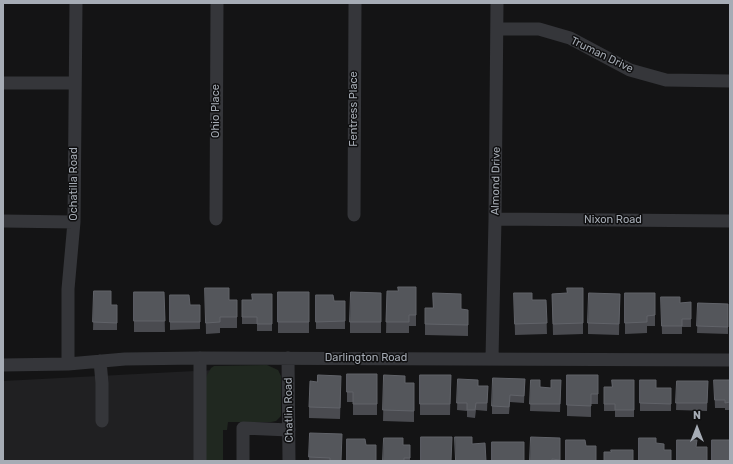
<!DOCTYPE html>
<html>
<head>
<meta charset="utf-8">
<style>
	body { margin:0 }
	#map { position:relative; width:733px; height:464px; overflow:hidden; background:#141415; font-family:Rubik,sans-serif }
	canvas { display:block }
	.frame { position:absolute; inset:0; border:4px solid #a6acb5; pointer-events:none }
	.north { position:absolute; left:677px; top:408px; width:40px; height:40px; -webkit-text-stroke:3px #0f0f10; paint-order:stroke; rotate:0deg; font-size:11px; font-weight:700; line-height:16px; text-align:center; color:#a6acb5 }
	.north::after { content:''; display:block; margin:auto; width:14px; height:18px; background:#a6acb5; clip-path:polygon(50% 0,100% 100%,50% 72%,0 100%) }
</style>
</head>
<body>
<div id="map">
<canvas width="733" height="464"></canvas>
<div class="frame"></div>
<div class="north">N</div>
</div>
<script>
const context = document.querySelector('canvas').getContext('2d');
context.lineJoin = 'round';
function fill(path, color) { context.fillStyle = color; context.fill(path, 'evenodd'); }
function stroke(path, color, width, dash) { context.strokeStyle = color; context.lineWidth = width; context.lineCap = dash ? 'butt' : 'round'; context.setLineDash(dash || []); context.stroke(path); }
function write(font, color, halo, rows, align = 'center') {
  context.font = font + ' Rubik,sans-serif'; context.lineWidth = 3; context.setLineDash([]); context.textBaseline = 'middle'; context.strokeStyle = halo; context.fillStyle = color; for (const [text, x, y, turn = 0] of rows) {
    context.save(); context.translate(x, y); context.rotate((+turn || 0) * Math.PI / 180); context.textAlign = isNaN(turn) ? turn : align; if (halo) context.strokeText(text, 0, 0); context.fillText(text, 0, 0); context.restore();
  }
}
fill(new Path2D(`
	M214,370V461H3V381Z`), '#202022');
fill(new Path2D(`
	M267,365L278,370L281,376V416L276,421L271,422H228L227,430H223V461H205L204,381L211,368L214,366Z`), '#202820');
stroke(new Path2D(`
	M497,29H539L570,38L630,70L666,80L730,81
	M3,83H74
	M354,215L355,3
	M216,219L217,3
	M495,219L730,221
	M3,221L74,222
	M200,358V461
	M288,358L289,461
	M492,358L495,219L497,3
	M100,361L102,383V421
	M68,364V289L74,222L76,3
	M3,365L68,364L125,359L200,358L730,360
	M243,461V428L289,430`), '#35363a', 13);
fill(new Path2D(`
	M416,287V326H409V333H386L387,291H398Z
	M205,288L229,300H237V328H220V333L206,334Z
	M583,288V334L553,335L552,294L567,293Z
	M94,291L111,305H117V330H93Z
	M134,292H164L165,332H134Z
	M278,292H309V333H278Z
	M514,293L532,300H546L547,334L515,335Z
	M625,293H655V326H647V333L625,334Z
	M272,294V331H257V324H242V300H252Z
	M620,294L619,335L588,334V323Z
	M170,295L190,305H200V329L170,330Z
	M316,295L334,301H345V329H316Z
	M661,297L680,303L691,302V327H682V334H662Z
	M698,303L728,304V334L697,333Z
	M381,304V333H350V322Z
	M425,308L468,310V336L425,335Z
	M347,374H377V415H353V402H347Z
	M384,375L405,383H414V422L383,421Z
	M420,375H451L450,415H420Z
	M567,375H598V404H591V417L567,416Z
	M458,379L478,386H488L487,411L476,410L475,418L467,417V411L457,410Z
	M525,379L524,403L510,402L509,414H492V406Z
	M531,380L540,387L551,388L561,380L560,412L530,411Z
	M634,380V417H615V411H604V387H612Z
	M640,380L656,388H671V411H640Z
	M714,380H730V410H725V408H715Z
	M677,381H708L707,411L676,410Z
	M341,387L340,419L309,418V407Z
	M310,433L341,461H309Z
	M560,438V461H530Z
	M403,445H410V461H383Z`), '#4a4b50');
const building = new Path2D(`
	M398,287H416V315H409V322H386L387,291H398Z
	M205,288H229V300H237V317H220V322L206,323Z
	M567,288H583V323L553,324L552,294L567,293Z
	M94,291H111V305H117V323L93,322Z
	M134,292H164L165,321H134Z
	M278,292H309V322H278Z
	M351,292L381,293V322H350Z
	M433,293L461,294V309L468,310V325L425,324V308H433Z
	M514,293H532V300H546L547,323L515,324Z
	M589,293L620,294L619,324L588,323Z
	M625,293H655V315L647,316V322L625,323Z
	M252,294H272V324H257V317H242V300H252Z
	M170,295H189L190,305H200V322H170Z
	M316,295H333L334,301H345V321L316,322Z
	M661,297H680V303L691,302V319H682V326H662Z
	M698,303L728,304V327L697,326Z
	M347,374H377V404H353V392H347Z
	M318,375L341,376L340,408L309,407L310,381L317,382Z
	M384,375L405,376V383H414V411L383,410Z
	M420,375H451L450,404H420Z
	M567,375H598V394H591V406L567,405Z
	M493,378L525,379L524,396L510,395L509,407L492,406Z
	M458,379L478,380V386H488L487,403H476L475,410H467V403H457Z
	M531,380H540V387L551,388V380H561L560,404H530Z
	M612,380H634V410H615V404H604V387H612Z
	M640,380H656V388H671V404L640,403Z
	M714,380H730V402L725,403V400H715Z
	M677,381H708L707,403H676Z
	M310,433L342,434L341,461H330V458L309,457Z
	M421,437H452L451,461H421Z
	M455,437H472V444L485,443L486,461H456Z
	M531,437L560,438V460L552,459V461H530Z
	M384,438H403V445H410V458H404V461H383Z
	M639,438H656V443L664,444V450H671V461H639Z
	M347,439H365L366,445H376V461H347Z
	M566,440H585L586,446H596V461H566Z
	M677,440H697L696,447H707V461H677Z
	M712,440H730V461H712Z
	M492,442H524V461H492Z
	M611,450H633V461H604V452H611Z`);
fill(building, '#54565b');
stroke(building, '#616369', 1);
write('11px', '#a6acb5', '#0f0f10', [
	["Truman Drive",602,55,26],
	["Fentress Place",354,109,-90],
	["Ohio Place",216,111,-90],
	["Almond Drive",496,181,-89],
	["Ochatilla Road",74,184,-90],
	["Nixon Road",613,220],
	["Darlington Road",366,358],
	["Chatlin Road",289,410,-91]
]);
</script>
</body>
</html>
